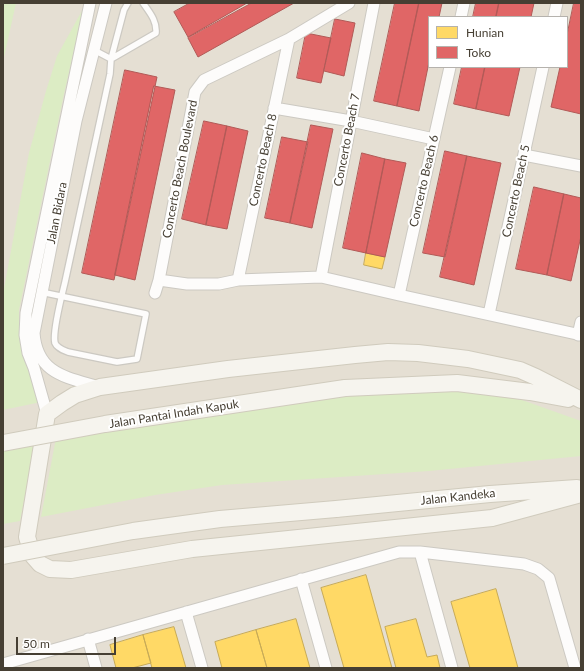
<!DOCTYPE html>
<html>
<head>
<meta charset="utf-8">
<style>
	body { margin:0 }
	#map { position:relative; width:584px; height:671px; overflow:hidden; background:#f0ede6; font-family:Lato,sans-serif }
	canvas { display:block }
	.frame { position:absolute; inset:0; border:4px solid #463f33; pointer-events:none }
	.legend { position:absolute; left:428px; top:16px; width:140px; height:52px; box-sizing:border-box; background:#fff; border:1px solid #b5b2ad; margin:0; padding:5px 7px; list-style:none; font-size:12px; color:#463f33 }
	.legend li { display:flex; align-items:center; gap:8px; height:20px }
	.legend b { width:20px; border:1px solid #b5b2ad }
	.scale { position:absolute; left:16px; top:637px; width:100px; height:18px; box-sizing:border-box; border:2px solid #463f33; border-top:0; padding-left:5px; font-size:12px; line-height:14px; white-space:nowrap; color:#463f33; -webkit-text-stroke:3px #fff; paint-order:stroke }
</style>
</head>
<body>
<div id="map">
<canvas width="584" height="671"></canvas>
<div class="frame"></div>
<ul class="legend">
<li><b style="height:11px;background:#ffd966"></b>Hunian</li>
<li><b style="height:11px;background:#e06666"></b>Toko</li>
</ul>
<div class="scale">50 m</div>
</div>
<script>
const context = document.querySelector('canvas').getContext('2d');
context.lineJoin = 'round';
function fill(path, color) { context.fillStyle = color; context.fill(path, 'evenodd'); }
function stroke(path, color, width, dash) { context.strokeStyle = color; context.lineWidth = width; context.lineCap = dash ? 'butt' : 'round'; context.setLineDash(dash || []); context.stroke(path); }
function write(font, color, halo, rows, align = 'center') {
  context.font = font + ' Lato,sans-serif'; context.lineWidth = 4; context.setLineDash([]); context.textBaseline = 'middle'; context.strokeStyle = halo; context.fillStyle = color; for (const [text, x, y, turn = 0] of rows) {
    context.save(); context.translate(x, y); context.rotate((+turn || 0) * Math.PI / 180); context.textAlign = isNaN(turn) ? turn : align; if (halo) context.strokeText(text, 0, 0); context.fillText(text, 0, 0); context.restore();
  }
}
fill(new Path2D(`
	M3,3H581V668H3ZM429,17H567V67H429Z`), '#e5dfd3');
fill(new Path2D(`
	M3,3H16L3,62Z
	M84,7L64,94L19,310V331L41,402L3,410V294L29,153L46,91L57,56Z
	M433,389L467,391L522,400L581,421V456L429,471L222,485L155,495L41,517L56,438L341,394Z
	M35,443L20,521L3,524V450Z`), '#dcecc4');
const homes = new Path2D(`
	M366,253L385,257L382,269L364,265Z
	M366,575L392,668H344L321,588Z
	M496,589L518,668H470L451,602Z
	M296,619L310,668H267L256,630Z
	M416,619L427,657L437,655L440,668H396L385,627Z
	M174,627L186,668H152L143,635Z
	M256,630L267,668H222L215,642Z
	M143,635L151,663L132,668H116L110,645Z`);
fill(homes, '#ffd966');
stroke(homes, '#c8ab57', 1);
const shops = new Path2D(`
	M190,3H247L188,37L174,12Z
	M252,3H294L198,57L188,38Z
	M395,3H419L397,106L374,101Z
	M419,3H442L439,17H429V62L419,111L397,106Z
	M476,3H499L496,17H473Z
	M499,3H534L531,17H496Z
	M574,3H581V114L551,107L560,67H567V35Z
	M335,19L355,23L344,76L324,71Z
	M306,33L331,38L321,83L297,78Z
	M462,67H485L476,109L454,104Z
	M485,67H520L509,116L476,109Z
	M125,70L157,77L114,280L82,273Z
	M154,86L175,90L135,280L115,275Z
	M204,121L227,126L206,225L182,219Z
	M311,125L333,129L312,228L290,223Z
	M227,126L248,131L227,229L206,225Z
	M282,137L308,142L290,223L265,218Z
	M445,151L467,156L445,257L423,253Z
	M362,153L385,159L366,253L343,248Z
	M467,156L501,163L474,285L440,277Z
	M385,159L406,163L385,257L366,253Z
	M534,187L564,194L547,275L516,269Z
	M564,194L581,198V236L571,281L547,275Z`);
fill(shops, '#e06666');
stroke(shops, '#b25a57', 1);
const service = new Path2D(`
	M94,50L111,59
	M111,59L156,33C157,21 150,13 143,3
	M41,292L146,314L137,359L117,362L68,352C63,350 57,348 55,343C52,332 62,295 65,282L110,74L111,59L124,10L128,3`);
const minor = new Path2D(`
	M461,17L464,3
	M554,17L557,3
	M274,108L351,121L434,139
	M524,155L581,166
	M321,277L374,3
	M159,280L187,284H219L238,280L321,277L399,295L581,335
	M238,280L289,39
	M155,293L159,280L195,92L204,80L289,39L349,3
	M399,295L450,67
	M489,314L543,67
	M578,335L581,322
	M99,387C66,377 37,374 34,333L76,121L106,3
	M47,414L34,368L28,353L25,335L26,313L90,3
	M420,552L452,668
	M301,579L326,668
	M186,612L202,668
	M88,639L96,668
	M3,664L399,552H420L524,564L538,569L549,578L575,668`);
const secondary = new Path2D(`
	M345,388L457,383L530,392L568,399
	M581,400L536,377L520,370L468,359L418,353L388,352L355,355L228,369L100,387L75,395L62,403L47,414L27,537L33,556L40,564L50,569L71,570L192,549L492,518L581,494
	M336,509L490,494L577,488`);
stroke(service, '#ccc9c2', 8);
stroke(minor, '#ccc9c2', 13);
stroke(secondary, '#d0cbbd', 18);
stroke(service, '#fdfcfb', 5.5);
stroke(minor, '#fdfcfb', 11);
stroke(secondary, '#f6f4ee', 16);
const secondaryBridge = new Path2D(`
	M3,443L105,424L345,388
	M3,556L133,531L220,519L336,509`);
stroke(secondaryBridge, '#d0cbbd', 18, []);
stroke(secondaryBridge, '#f6f4ee', 16);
write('12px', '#463f33', '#fff', [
	["Concerto Beach 7",347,140,-79],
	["Concerto Beach 8",263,160,-78],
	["Concerto Beach Boulevard",180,169,-79],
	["Concerto Beach 6",424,181,-77],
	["Concerto Beach 5",516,191,-78],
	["Jalan Bidara",57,213,-79],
	["Jalan Pantai Indah Kapuk",174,414,-9],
	["Jalan Kandeka",458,497,-6]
]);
</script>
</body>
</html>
